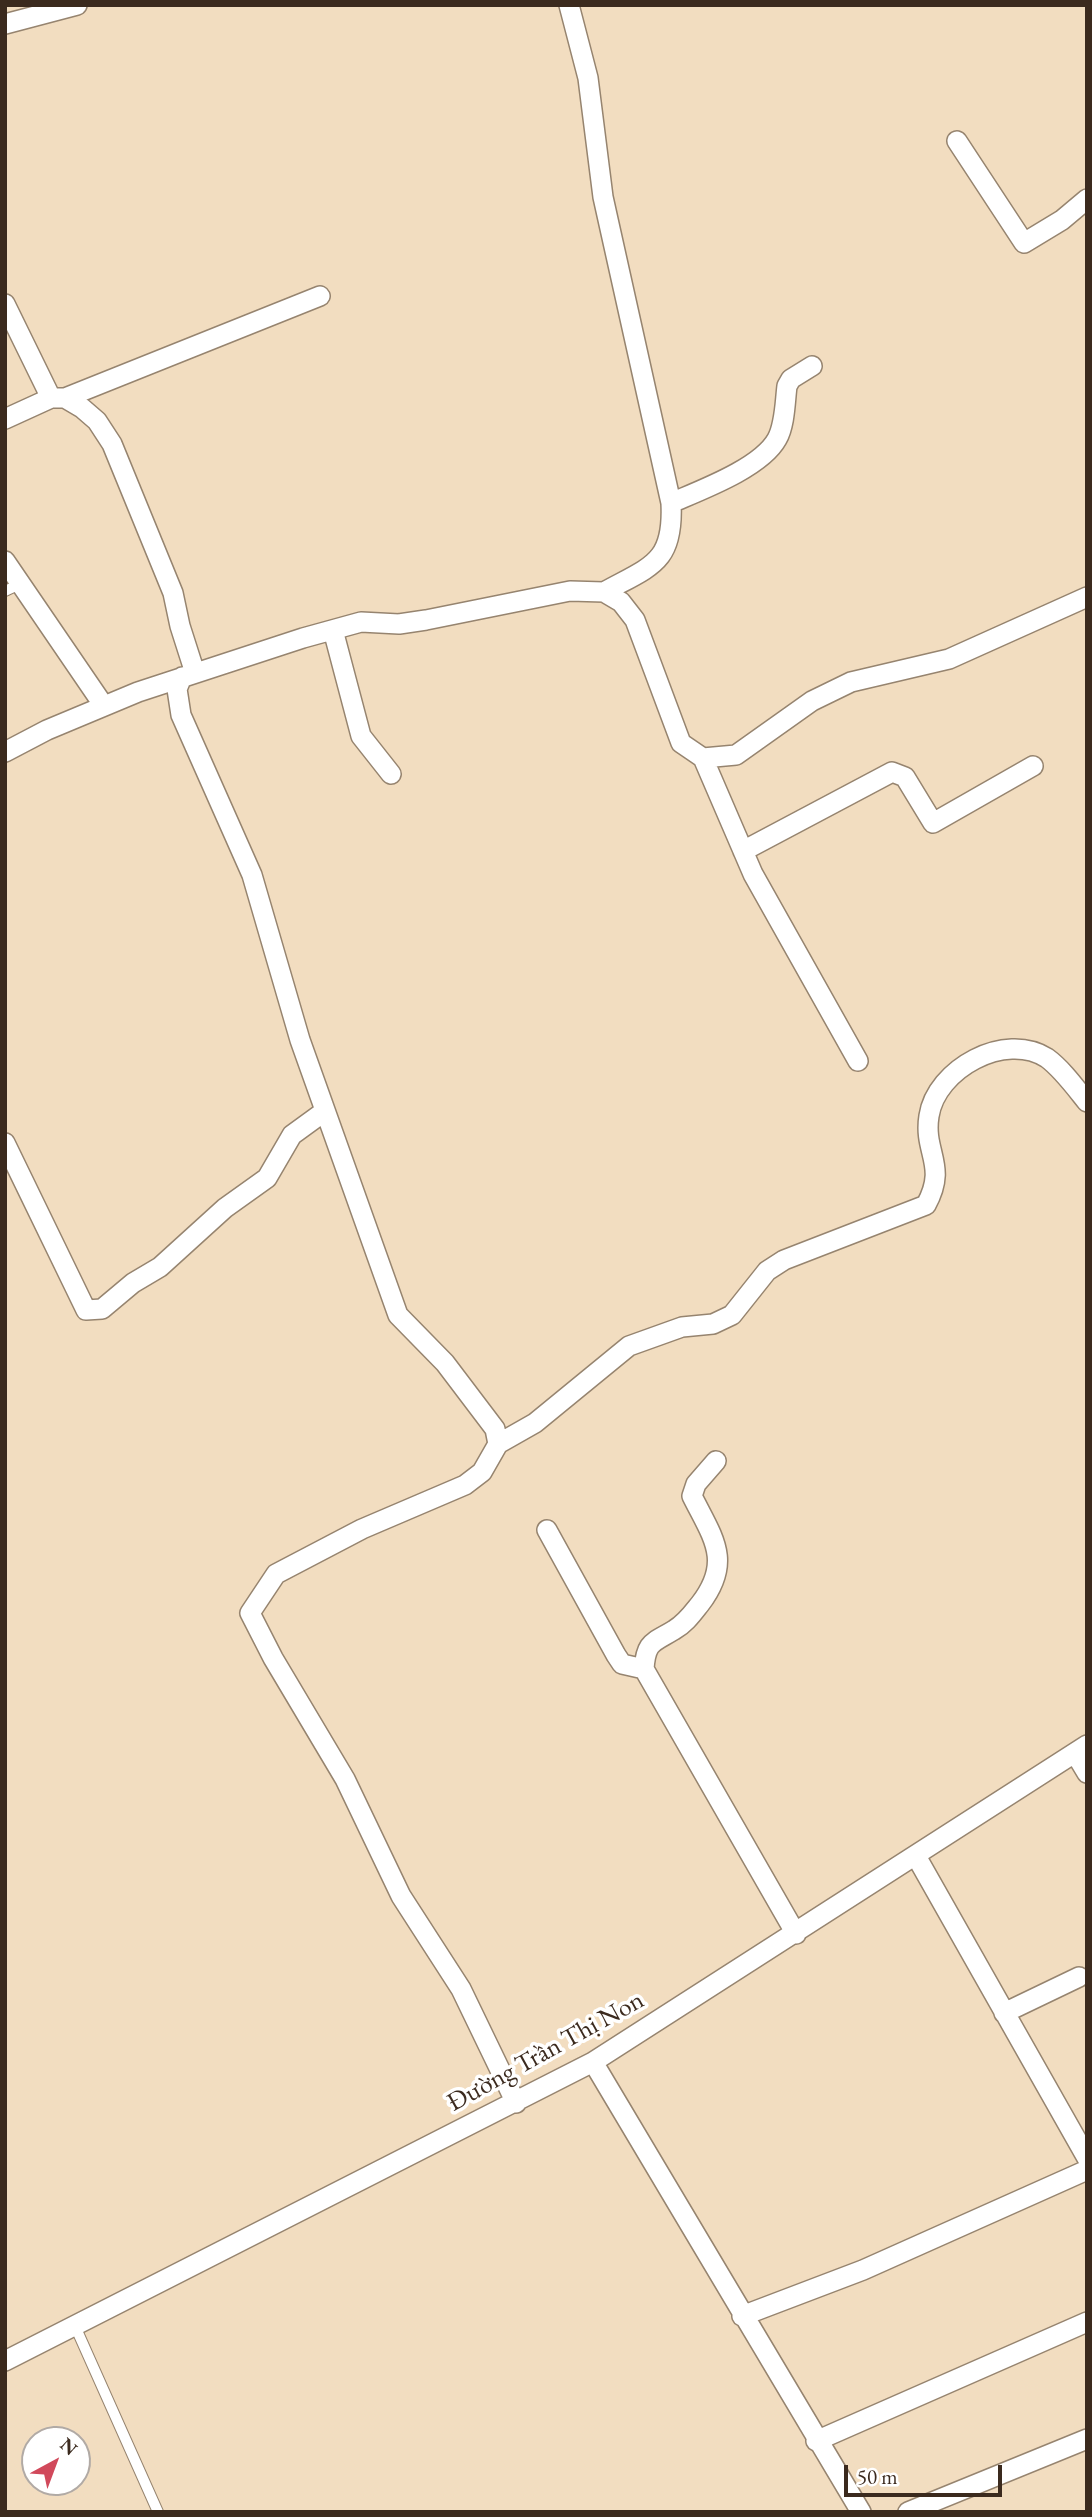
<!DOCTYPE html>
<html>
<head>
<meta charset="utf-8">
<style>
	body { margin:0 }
	#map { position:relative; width:1092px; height:2517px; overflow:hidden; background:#f2ddc0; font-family:"EB Garamond",serif }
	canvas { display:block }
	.frame { position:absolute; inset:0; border:7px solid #3b2a1e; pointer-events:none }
	.north { position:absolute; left:21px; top:2426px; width:70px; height:70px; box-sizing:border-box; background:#fff; border:2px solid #b1aaa5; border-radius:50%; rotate:41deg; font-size:19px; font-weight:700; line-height:28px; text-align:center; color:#3b2a1e }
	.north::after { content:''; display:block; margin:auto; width:24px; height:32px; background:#d1495b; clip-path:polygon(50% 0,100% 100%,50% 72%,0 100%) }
	.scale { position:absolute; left:844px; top:2465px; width:158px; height:32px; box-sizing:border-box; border:4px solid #3b2a1e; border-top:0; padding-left:9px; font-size:21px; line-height:24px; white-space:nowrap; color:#3b2a1e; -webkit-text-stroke:5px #fff; paint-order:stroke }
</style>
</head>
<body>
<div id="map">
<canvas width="1092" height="2517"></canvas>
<div class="frame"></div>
<div class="north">N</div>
<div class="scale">50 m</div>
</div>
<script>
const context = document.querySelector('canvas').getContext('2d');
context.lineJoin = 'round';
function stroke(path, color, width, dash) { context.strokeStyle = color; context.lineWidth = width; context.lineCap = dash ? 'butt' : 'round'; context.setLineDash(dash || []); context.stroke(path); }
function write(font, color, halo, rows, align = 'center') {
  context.font = font + ' "EB Garamond",serif'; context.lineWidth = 7; context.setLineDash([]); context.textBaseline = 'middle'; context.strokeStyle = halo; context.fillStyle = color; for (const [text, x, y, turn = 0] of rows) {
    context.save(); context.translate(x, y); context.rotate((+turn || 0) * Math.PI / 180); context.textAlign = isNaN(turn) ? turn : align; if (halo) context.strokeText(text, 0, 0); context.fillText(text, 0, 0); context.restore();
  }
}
const service = new Path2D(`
	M5,591L20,584
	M75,2326L158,2512`);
const minor = new Path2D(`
	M569,5L588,78L603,197L671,503C674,563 651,566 604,592
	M5,24L77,5
	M957,141L1024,243L1062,220L1087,199
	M5,304L51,398H65L82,408L97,421L112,444L173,593L180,626L195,673
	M65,398L320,296
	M5,419L51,398
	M671,503C701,490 761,468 777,439C785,425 785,402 787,386L791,379L812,366
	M5,561L104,706
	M333,630L361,736L391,774
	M182,677L177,689L181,715L252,875L300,1040L398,1315L445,1363L495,1429L498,1444L482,1472L465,1485L362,1529L276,1574L250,1613L273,1658L345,1779L401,1896L461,1989L516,2103
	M5,752L47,730L138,692L303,638L361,622L399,624L426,620L570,591L604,592L621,602L635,620L681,743L703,758L736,755L812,701L851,682L949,659L1087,597
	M703,758L753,874L858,1061
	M743,851L892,772L905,777L933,823L1033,766
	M5,1143L86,1310L102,1309L133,1283L160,1267L225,1208L267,1178L292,1135L325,1111
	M498,1444L535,1423L629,1346L682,1327L713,1324L732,1315L767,1271L784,1260L926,1205C948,1165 923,1153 929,1116C936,1069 1005,1031 1047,1058C1062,1069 1075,1087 1087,1102
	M547,1530L616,1655L622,1664L644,1669L796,1934
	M644,1669C646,1641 653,1643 674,1630C685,1624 692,1614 700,1604C733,1561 713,1538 692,1496L696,1484L716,1461
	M1075,1753L1087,1773
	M916,1856L1087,2158
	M1004,2013L1079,1977
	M593,2062L861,2512
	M742,2316L863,2270L1087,2170
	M5,2361L593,2062L1087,1745
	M816,2441L1087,2322
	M908,2512L1087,2439`);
stroke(service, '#96846f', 12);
stroke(minor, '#96846f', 22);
stroke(service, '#fff', 10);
stroke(minor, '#fff', 19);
write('26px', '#3b2a1e', '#fff', [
	["Đường Trần Thị Non",546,2052,-29]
]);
</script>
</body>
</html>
